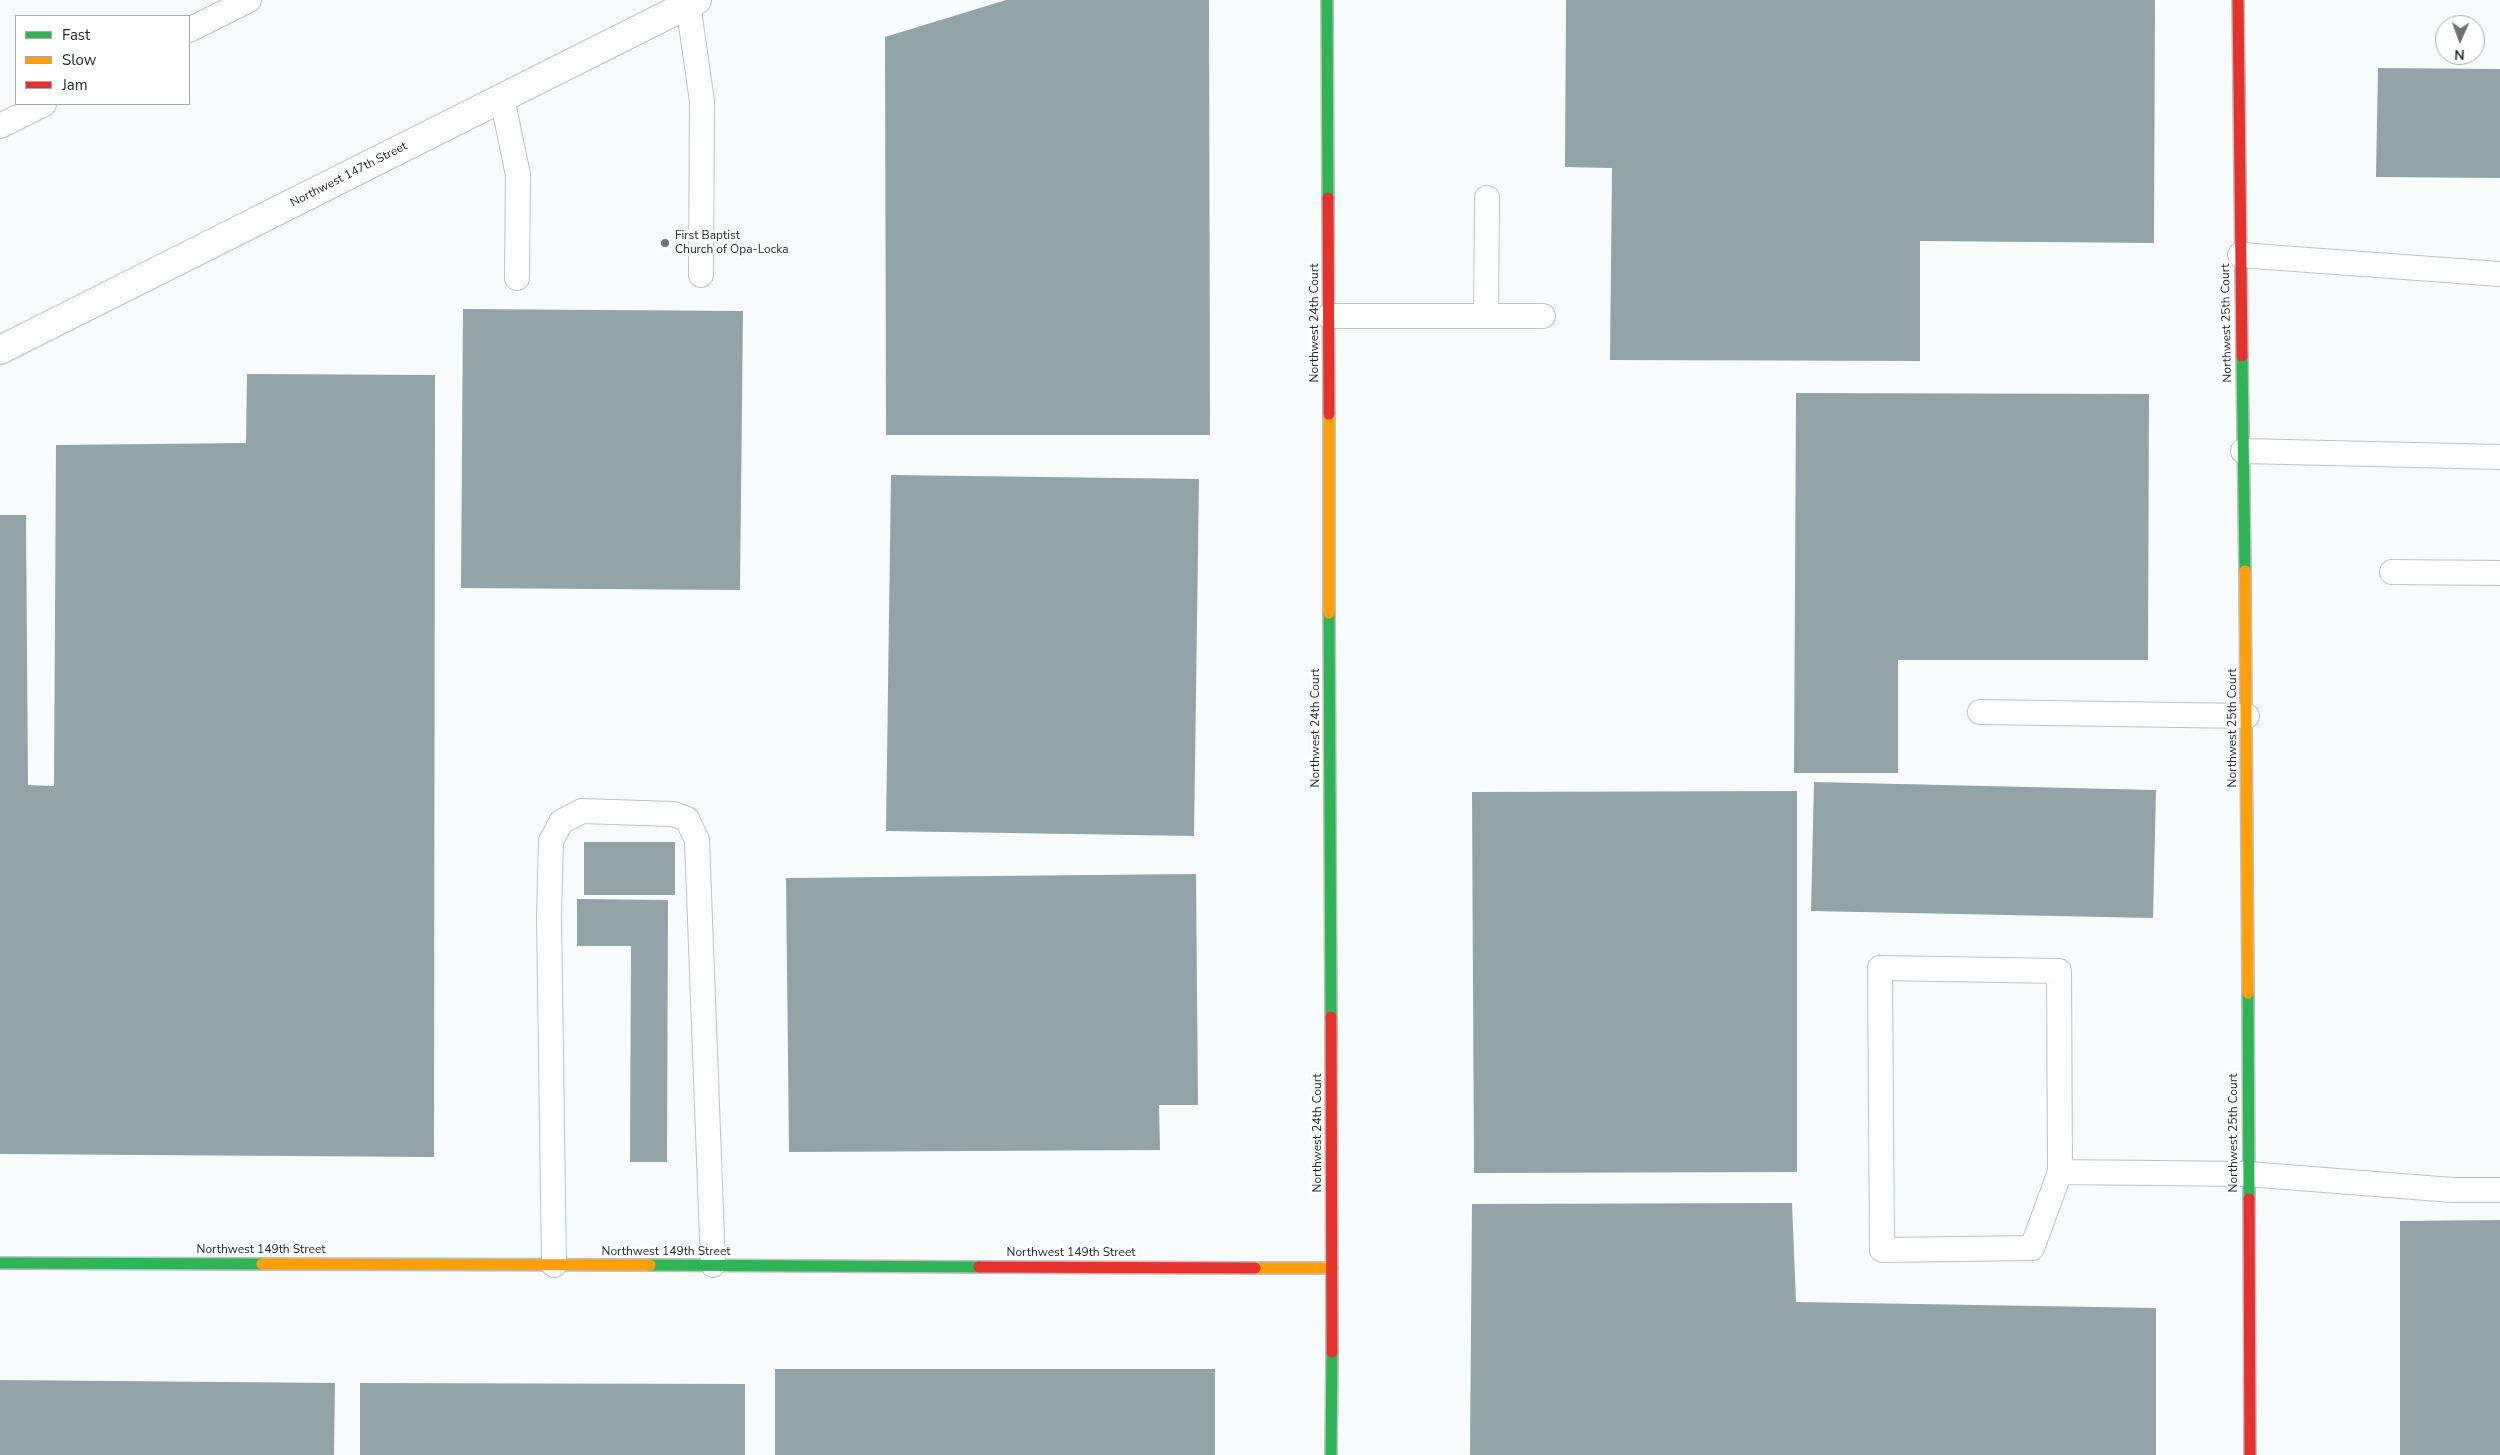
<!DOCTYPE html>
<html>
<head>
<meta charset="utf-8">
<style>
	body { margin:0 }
	#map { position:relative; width:2500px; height:1455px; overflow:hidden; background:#f8fbfc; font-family:"Nunito Sans",sans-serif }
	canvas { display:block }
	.legend { position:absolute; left:15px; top:15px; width:175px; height:90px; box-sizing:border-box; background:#fff; border:1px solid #a6aaab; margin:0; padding:6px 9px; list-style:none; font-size:15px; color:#202a2d }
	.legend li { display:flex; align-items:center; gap:10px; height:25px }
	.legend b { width:25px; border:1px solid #a6aaab }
	.north { position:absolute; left:2435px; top:15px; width:50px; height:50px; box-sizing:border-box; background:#fff; border:1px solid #a6aaab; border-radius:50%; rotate:182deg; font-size:14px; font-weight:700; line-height:20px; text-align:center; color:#202a2d }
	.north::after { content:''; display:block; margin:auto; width:18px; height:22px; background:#6c7375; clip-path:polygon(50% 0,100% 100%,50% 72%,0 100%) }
</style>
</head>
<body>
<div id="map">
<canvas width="2500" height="1455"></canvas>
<ul class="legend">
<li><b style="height:6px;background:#30b455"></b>Fast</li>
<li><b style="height:6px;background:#ff9f0a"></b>Slow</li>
<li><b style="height:6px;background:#e5322d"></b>Jam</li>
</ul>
<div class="north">N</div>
</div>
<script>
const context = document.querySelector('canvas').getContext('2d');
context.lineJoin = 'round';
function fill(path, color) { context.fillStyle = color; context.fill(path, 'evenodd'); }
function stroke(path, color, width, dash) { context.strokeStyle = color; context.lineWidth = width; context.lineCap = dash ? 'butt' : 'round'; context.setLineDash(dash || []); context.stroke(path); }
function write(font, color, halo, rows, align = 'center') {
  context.font = font + ' "Nunito Sans",sans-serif'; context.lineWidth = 5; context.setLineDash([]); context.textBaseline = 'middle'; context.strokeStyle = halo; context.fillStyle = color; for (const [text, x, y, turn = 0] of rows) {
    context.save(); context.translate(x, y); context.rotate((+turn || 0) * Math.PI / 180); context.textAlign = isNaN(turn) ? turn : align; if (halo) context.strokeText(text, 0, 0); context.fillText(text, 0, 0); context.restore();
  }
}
fill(new Path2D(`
	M1006,0H1209L1210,435H886L885,37Z
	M1566,0H2155L2154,243L1920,241V361L1610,360L1612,168L1565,167Z
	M2378,68L2500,69V178L2376,177Z
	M463,309L743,311L740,590L461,588Z
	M247,374L435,375L434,1157L0,1154V515H26L28,785L54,786L56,445L246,443Z
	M1796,393L2149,394L2148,660H1898V773H1794Z
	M891,475L1199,479L1194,836L886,831Z
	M1814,782L2156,790L2153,918L1811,911Z
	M1797,791V1172L1474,1173L1472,792Z
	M584,842H675V895H584Z
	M1196,874L1198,1105H1159L1160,1150L789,1152L786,878Z
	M577,899L668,900L667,1162H630L631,946H577Z
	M1792,1203L1796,1302L2156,1308V1455H1470L1472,1204Z
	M2500,1220V1455H2400V1221Z
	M775,1369H1215V1455H775Z
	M0,1380L335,1383L334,1455H0Z
	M360,1383L745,1384V1455H360Z`), '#93a4a8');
const lane = new Path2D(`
	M688,4L702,101L701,275
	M189,30L249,0
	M502,98L518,175L517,278
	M0,126L44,104
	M2240,255L2500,274
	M1329,316H1543
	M1486,316L1487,198
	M2243,451L2500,457
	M2392,572L2500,573
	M1980,712L2247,716
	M1880,968L2059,971L2060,1172L2032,1248L1882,1250Z
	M2060,1172L2248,1174L2452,1190H2500
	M554,1265L549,916L551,841L561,822L582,811L673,814L687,819L697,840L713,1265`);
const street = new Path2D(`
	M0,350L697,0`);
const fast = new Path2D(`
	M1327,0L1328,198
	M2242,356L2245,571
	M1329,613L1331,1017
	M2248,993L2249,1199
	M0,1263L262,1264
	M650,1265L979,1267
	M1331,1455L1332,1352`);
const slow = new Path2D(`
	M1329,414V613
	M2245,571L2248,993
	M262,1264L650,1265
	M1255,1268H1332`);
const jam = new Path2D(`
	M2238,0L2242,356
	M1328,198L1329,414
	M1331,1017L1332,1352
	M2249,1199L2250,1455
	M979,1267L1255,1268`);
stroke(lane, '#bcc2c4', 26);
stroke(street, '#bcc2c4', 30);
stroke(fast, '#bcc2c4', 14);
stroke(slow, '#bcc2c4', 14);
stroke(jam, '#bcc2c4', 14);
stroke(lane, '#fefeff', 24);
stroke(street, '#fefeff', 28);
stroke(fast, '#30b455', 11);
stroke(slow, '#ff9f0a', 11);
stroke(jam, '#e5322d', 11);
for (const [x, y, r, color] of [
	[665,243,5,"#6c7375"]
]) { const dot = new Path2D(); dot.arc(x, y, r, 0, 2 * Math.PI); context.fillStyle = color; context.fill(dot); stroke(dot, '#fff', 2); }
write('12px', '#202a2d', '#fff', [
	["Northwest 147th Street",349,175,-27],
	["Northwest 24th Court",1315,323,-90],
	["Northwest 25th Court",2227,323,-91],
	["Northwest 24th Court",1316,728,-90],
	["Northwest 25th Court",2233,728,-90],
	["Northwest 24th Court",1318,1133,-90],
	["Northwest 25th Court",2234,1133,-90],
	["Northwest 149th Street",261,1250],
	["Northwest 149th Street",666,1252],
	["Northwest 149th Street",1071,1253]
]);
write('12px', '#202a2d', '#fff', [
	["First Baptist",675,236],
	["Church of Opa-Locka",675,250]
], 'left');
</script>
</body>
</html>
